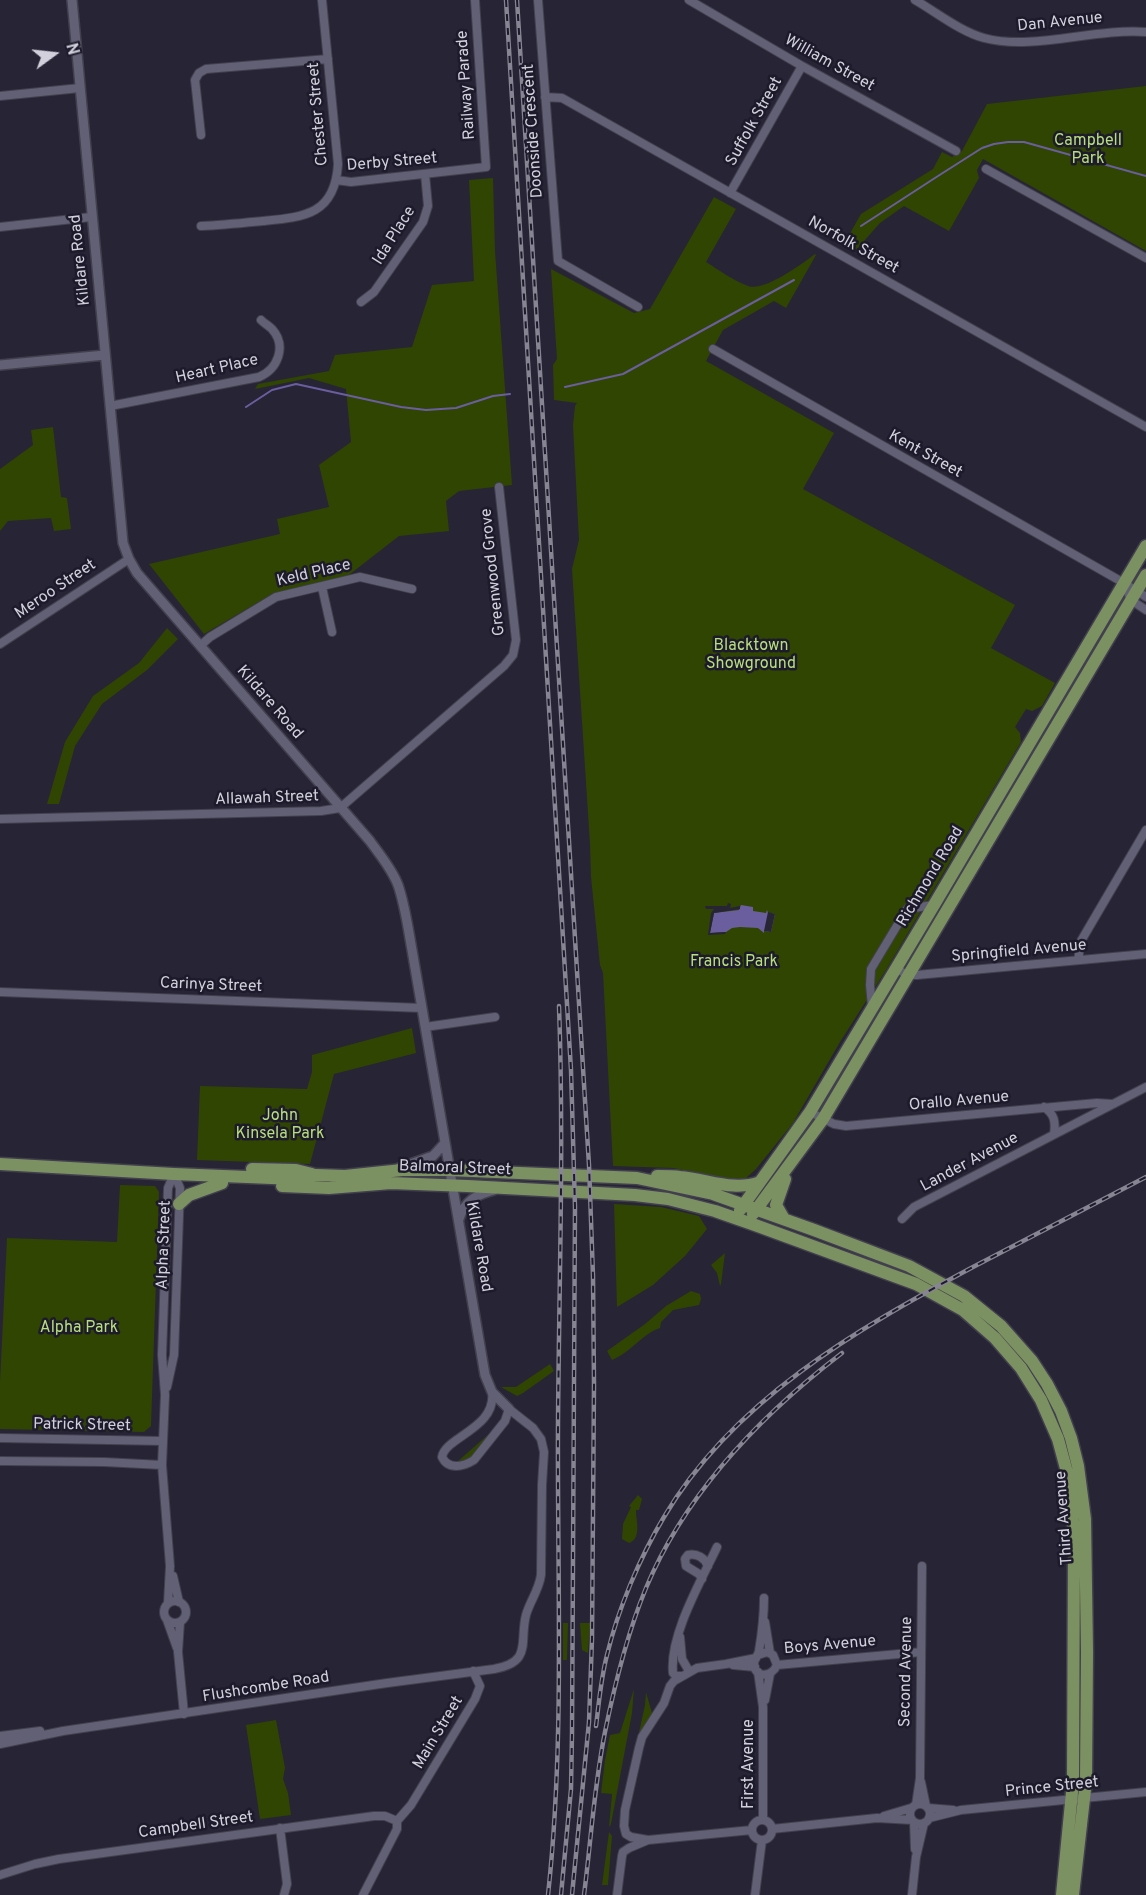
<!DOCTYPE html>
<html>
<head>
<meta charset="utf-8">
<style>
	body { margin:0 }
	#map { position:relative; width:1146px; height:1895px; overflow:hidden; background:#272435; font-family:Overpass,sans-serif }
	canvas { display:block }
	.north { position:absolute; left:24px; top:24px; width:60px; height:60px; -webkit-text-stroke:4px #1d1b2b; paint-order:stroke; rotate:75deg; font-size:16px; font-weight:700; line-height:24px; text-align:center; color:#d1d0dc }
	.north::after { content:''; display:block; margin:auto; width:21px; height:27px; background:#d1d0dc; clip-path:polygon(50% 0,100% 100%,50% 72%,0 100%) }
</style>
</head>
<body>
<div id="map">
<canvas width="1146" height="1895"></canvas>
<div class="north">N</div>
</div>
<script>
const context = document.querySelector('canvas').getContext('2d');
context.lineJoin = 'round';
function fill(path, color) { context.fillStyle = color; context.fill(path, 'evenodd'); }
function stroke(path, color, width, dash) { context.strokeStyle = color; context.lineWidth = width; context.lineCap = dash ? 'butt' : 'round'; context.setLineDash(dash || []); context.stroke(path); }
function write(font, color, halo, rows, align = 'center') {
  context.font = font + ' Overpass,sans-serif'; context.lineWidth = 5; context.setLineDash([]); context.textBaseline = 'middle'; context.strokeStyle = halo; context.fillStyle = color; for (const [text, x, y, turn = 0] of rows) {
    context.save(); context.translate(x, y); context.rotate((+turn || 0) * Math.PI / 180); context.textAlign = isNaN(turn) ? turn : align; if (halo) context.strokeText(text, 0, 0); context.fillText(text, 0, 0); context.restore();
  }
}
fill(new Path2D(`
	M1146,86V251L983,159L977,170L979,178L949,231L904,206L880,223L856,250L844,244L861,214L933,169L942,152L952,157L962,151L987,104Z
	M493,178L495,251L512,485L459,491L446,501L449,531L399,536L345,578L272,594L204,634L149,564L280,534L277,519L329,507L319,465L351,442L346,389L309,378L255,389L258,384L329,371L335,355L412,347L432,285L474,281L469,180Z
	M714,197L736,209L706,262C719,270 734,281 748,286C764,292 802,264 815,254L816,255L786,308L774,301L723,330L706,361L834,433L803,489L1015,605L991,648L1055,683L1042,706L1032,711L1026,709L1015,727L1020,733L1021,742L886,970L840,1042L793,1123L756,1169L745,1179H729L673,1168L613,1166L603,973L600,965L591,877L590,844L572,569L579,540L573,425L575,406L577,403L554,400L553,365L557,359L551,269L634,313L650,309Z
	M53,427L61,497L67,498L71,529L54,531L51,518L8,521L0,531V469L33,445L31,430Z
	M167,628L178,639L147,670L102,704L75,746L59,804H47L65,742L93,696L139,663Z
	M412,1028L416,1053L334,1074L310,1164L197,1160L200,1086L307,1089L312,1072V1055Z
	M120,1185L155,1186L159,1192L151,1426L144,1432L0,1429V1382L7,1238L117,1242Z
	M614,1204L661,1207L699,1216L707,1229L685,1256L653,1285L617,1307Z
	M725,1253L721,1284L720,1286L717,1273L711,1265Z
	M691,1291L700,1294L701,1299L699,1305L673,1310L661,1322L660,1328C642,1334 630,1353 612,1360L607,1351L645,1324L666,1306Z
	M550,1364L554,1371L523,1393L517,1396L501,1387H516Z
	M498,1426L471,1458L457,1462Z
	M638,1495L642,1499L639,1510H636C636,1522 642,1538 629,1543L622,1539L623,1524L631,1507L629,1506Z
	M563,1623H568L567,1660H563Z
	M580,1623H590L588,1653L582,1650Z
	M634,1689L632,1713L611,1824L609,1827L612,1794L601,1793L605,1760L610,1735L620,1733Z
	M646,1692L653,1717L631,1769L645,1705Z
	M276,1720L285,1768L283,1779L288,1793L291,1815L260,1819L246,1725Z
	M609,1832L612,1836L608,1885H602Z`), '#304502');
fill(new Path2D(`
	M741,905L753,907V911L766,913L767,910L768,913L775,914L771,932L764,931V933L758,928L740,927L732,928L726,932L710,933L714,913L739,910Z`), '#6a5e9e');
fill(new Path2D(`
	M728,903L731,904L730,908L740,906V909L714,913L710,933L726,932L725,934L708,935L711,913L714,909H706L705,906H727Z
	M768,912L775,914L771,932L764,931Z`), '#272435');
stroke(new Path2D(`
	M861,226L938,176L982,148L994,144L1008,142H1024L1146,176
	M565,387L623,374L794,280
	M246,407L272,390L296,384L401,407L426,410L456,408L493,396L510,394`), '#6a5e9e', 2);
const minor = new Path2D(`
	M538,0L558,261L638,307
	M689,0L802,66L956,151
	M915,0C936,12 961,32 984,38C1033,51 1094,28 1146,32
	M0,96L80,88
	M545,97L562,98L1146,427
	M201,135L195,80L199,73L206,69L328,59
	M986,169L1146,258
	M336,180L351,182L486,167L475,0
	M730,193L802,66
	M201,226C222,225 242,223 263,221C304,217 335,215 338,164L322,0
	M0,227L91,217
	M361,302L374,292L423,222L428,206L425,174
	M713,349L1124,583L1146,597
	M110,406L259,377C278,369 287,346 272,329C269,326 264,323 261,320
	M1124,583L1131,600L1146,610
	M322,587L332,632
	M0,644L129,559
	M200,646L210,637L276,597L360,577L412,589
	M0,819L321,811L340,808L504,666L513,655L516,640L499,487
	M1078,960L1081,941L1146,830
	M896,968L907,975H917L1146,954
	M0,992L422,1008
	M872,1007L870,985L871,969L907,909L933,905
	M425,1027L495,1017
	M1044,1107C1054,1114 1056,1121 1054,1134
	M810,1112L834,1124L846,1126L1097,1103L1113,1104
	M902,1219L914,1207L1146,1087
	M167,1387L174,1355L180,1188L174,1174
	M0,1438L163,1441
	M0,1461L104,1462L162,1465
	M173,1576L179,1602
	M702,1579L699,1574L686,1566L685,1559L688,1555C697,1553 705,1558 708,1566
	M164 1612a11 11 0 1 1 22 0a11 11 0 1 1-22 0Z
	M168,1603L170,1566L162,1465L165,1395L162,1355L168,1188L174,1174
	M167,1620L177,1648
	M180,1622L178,1652L184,1714
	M765,1622L770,1653
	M680,1637L682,1659L689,1671
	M758,1655L767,1652L773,1655L777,1665C772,1677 755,1679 754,1664C754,1659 758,1656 759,1651C762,1633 764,1616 764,1598
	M733,1665L755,1667
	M777,1665L921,1652
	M758,1672L763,1707V1820
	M682,1676H676L673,1673C669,1636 701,1581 717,1547
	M765,1700L770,1674
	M0,1736L40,1731
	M0,1744L63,1731L387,1683L494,1669C533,1662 519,1642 526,1615C530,1601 539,1590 541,1575L542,1485L544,1452L541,1439L533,1428L509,1409L505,1421L474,1460C463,1467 448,1470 442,1457C445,1437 497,1428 492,1392
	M921,1782L926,1806
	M910 1814a10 10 0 1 1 20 0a10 10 0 1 1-20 0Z
	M916,1805L920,1778L922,1566
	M928,1808L953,1810
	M884,1816L911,1808
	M929,1818L961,1810L1146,1792
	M752 1830a10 10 0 1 1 20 0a10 10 0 1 1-20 0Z
	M914,1822L915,1849
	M280,1828L287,1884L284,1895
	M772,1829L877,1818L912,1820
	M648,1840L631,1837L626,1834L624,1826L625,1810L639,1748L642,1737L664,1703L670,1686L674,1681L697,1668L726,1664L756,1658
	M0,1875L35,1864L59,1859L374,1816H385L397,1821
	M363,1895L397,1829V1821L411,1805L475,1699L480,1686L473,1671
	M617,1895L622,1856L623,1852L629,1848L648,1840L752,1830
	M755,1895L762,1840
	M912,1895L916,1857L924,1823`);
const tertiary = new Path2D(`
	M72,0L123,543L129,559L137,573L370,841C380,855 392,869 398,885C405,905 408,928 412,950L485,1375L492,1392L509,1409
	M0,365L105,355
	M399,1168L433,1156L444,1144
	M459,1219C465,1200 476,1195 494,1190`);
const primary = new Path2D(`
	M0,1164L174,1174L296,1179L316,1175L345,1176L402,1170H449L637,1178L713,1194L814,1230L909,1266L964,1296L1001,1326L1032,1361L1047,1384L1061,1411L1071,1438L1078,1466L1085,1519L1087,1652L1086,1781L1073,1895
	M252,1169L296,1170L312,1174
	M657,1176C664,1176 673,1176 680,1177C707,1179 734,1192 760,1182
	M282,1186L329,1188L391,1183L467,1186L635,1195L668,1199L715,1211L755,1225L916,1284L963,1310L995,1338L1021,1368L1041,1400L1058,1439L1071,1487L1074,1539L1073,1782L1062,1895
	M179,1204L189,1195L222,1183
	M740,1210L810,1112L934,905L1146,546
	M753,1214L823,1119L1146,575
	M784,1219L776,1205L785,1179`);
stroke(minor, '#42404e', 10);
stroke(tertiary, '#42404e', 12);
stroke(primary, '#42404e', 15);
stroke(minor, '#626074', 8);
stroke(tertiary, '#626074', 9);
stroke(primary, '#7c9161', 12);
const rail = new Path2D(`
	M506,0L571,1070L575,1207L572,1733L571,1789L561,1895
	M517,0L589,1165L593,1276L594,1384L592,1639L589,1722L572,1895
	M596,1726C599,1702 601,1678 607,1655C618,1609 640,1557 664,1517C733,1400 857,1329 973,1267C1031,1237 1088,1207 1146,1177
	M548,1895C565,1739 557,1580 558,1424C559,1285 564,1145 559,1006
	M584,1895C591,1841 594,1786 605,1732C615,1683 627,1634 646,1588C686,1492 761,1415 842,1353`);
stroke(rail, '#878594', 4.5);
stroke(rail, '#1d1b2b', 2, [7]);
write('16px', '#d1d0dc', '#1d1b2b', [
	["Dan Avenue",1060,23,-6],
	["William Street",829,64,29],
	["Railway Parade",467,85,-94],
	["Chester Street",319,114,-95],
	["Suffolk Street",755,122,-61],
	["Doonside Crescent",534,131,-94],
	["Derby Street",392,163,-5],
	["Ida Place",395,236,-58],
	["Norfolk Street",853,246,29],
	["Kildare Road",81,260,-96],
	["Heart Place",217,370,-13],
	["Kent Street",925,455,29],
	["Greenwood Grove",494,572,-96],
	["Keld Place",314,574,-13],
	["Meroo Street",56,590,-34],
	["Kildare Road",269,703,49],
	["Allawah Street",267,799,-2],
	["Richmond Road",931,877,-59],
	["Springfield Avenue",1019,952,-5],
	["Carinya Street",211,986,2],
	["Orallo Avenue",959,1102,-5],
	["Lander Avenue",970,1163,-28],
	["Balmoral Street",455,1169,2],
	["Alpha Street",165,1245,-88],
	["Kildare Road",478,1247,80],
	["Patrick Street",82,1426,1],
	["Third Avenue",1065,1518,-94],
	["Boys Avenue",830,1646,-5],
	["Second Avenue",907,1672,-89],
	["Flushcombe Road",266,1688,-9],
	["Main Street",439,1733,-59],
	["First Avenue",750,1764,-90],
	["Prince Street",1052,1788,-6],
	["Campbell Street",196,1826,-8]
]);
write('16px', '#b8df7e', '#1d1b2b', [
	["Campbell",1088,142],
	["Park",1088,160],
	["Blacktown",751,647],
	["Showground",751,665],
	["Francis Park",734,963],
	["John",280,1117],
	["Kinsela Park",280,1135],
	["Alpha Park",79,1329]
]);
</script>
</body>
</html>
